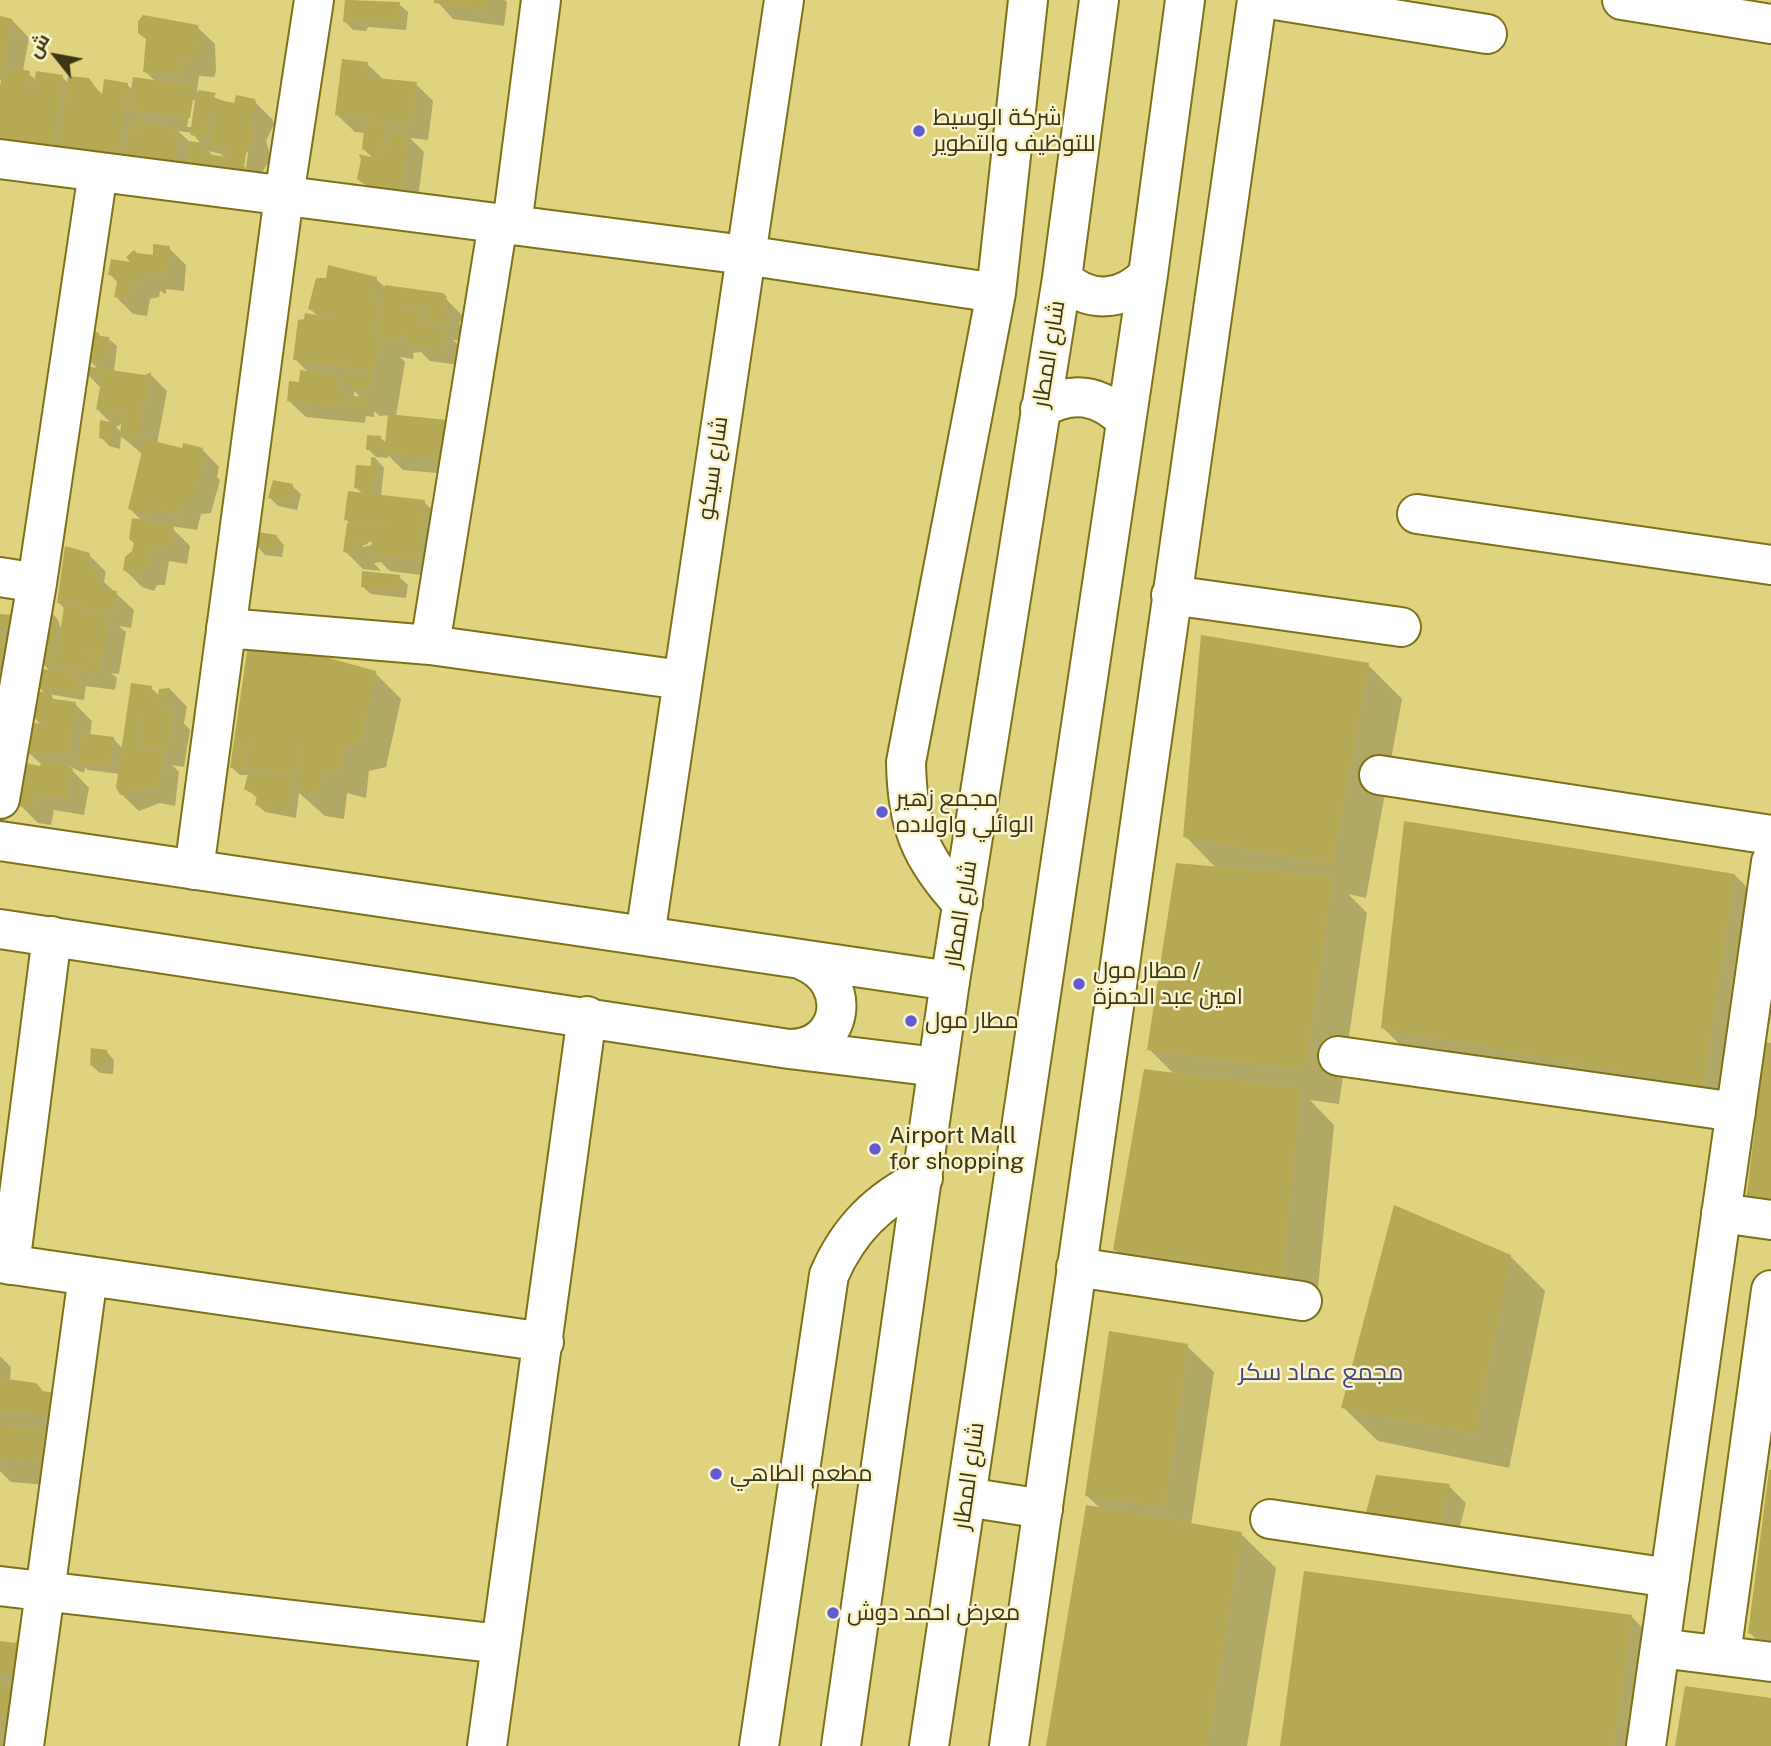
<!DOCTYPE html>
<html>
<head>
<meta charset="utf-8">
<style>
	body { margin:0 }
	#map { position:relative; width:1771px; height:1746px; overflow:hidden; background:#dfd380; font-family:"Public Sans",Cairo,sans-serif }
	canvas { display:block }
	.north { position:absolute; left:21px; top:21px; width:70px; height:70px; -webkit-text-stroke:5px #f8f3cb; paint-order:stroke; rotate:301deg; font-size:19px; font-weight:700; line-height:28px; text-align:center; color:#3b3613 }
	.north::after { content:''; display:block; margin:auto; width:24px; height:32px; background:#3b3613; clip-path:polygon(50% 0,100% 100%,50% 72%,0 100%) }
</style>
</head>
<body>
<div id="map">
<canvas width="1771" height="1746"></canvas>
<div class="north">ش</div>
</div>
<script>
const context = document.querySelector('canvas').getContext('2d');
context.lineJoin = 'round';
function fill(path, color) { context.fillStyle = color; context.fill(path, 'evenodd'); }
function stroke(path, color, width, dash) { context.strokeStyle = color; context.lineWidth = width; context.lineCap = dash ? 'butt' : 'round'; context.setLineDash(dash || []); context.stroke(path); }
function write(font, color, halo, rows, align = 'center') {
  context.font = font + ' "Public Sans",Cairo,sans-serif'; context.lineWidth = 5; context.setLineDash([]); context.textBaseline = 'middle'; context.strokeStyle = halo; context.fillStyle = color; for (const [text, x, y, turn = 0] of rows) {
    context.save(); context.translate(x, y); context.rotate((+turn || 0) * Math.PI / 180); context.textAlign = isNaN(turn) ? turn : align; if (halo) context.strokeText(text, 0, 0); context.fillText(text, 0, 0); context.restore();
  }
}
fill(new Path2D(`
	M347,0L399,4L408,12L406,30L368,27L366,31L353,30L345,22Z
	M436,0H504L507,2L504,26L453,19Z
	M0,18L12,20L29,38L23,71L36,79L62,77L68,83L88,80L104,96L127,84L132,90L156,82L145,71L197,27L215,44L216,72L214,77L199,76L197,91L235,105L254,101L272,119L274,124L266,141L271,158L263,171L260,190L71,166L0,87L3,81L0,80ZM191,100H195L191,127H187ZM178,131L192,133L202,145L191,143ZM246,145H249L246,168L242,165ZM209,151L221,154L225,158L214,157Z
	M367,64L384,80L416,84L433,101L428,140L410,138L424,152L416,214L377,196L359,178L374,159L363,149L365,133L355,132L337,115Z
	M169,248L186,265L184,291L166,289V294L160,291L159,297L150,299L147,316L133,314L115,296L118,283L110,274L134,265L128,257L131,252L154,257Z
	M376,279L387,289L442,295L463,316L459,324L467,331L466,341L453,340L462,348L459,365L430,361L421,352L413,353L414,359L400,357L405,362L396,416L460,475L403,470L388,455V458L376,457L368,449L381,438L387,444L390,415L380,416L374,411V417L366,416L365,423L306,417L288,400L309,373L295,359L319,317L310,309ZM354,391L362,399L354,398Z
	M108,338L117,346L114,372L146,377L150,374L167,391L157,444L183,450L202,449L219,467L217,477L220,480L211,513L201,514L197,530L170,526L190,546L187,564L169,561L165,585H157L154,591L142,587L125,570L134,552L142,521L130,509L143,455L121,436L120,449L109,446L101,437L113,425L98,410L102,389L85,372L99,370L89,360L95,354L90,350ZM123,423L122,433L116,427Z
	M376,459L384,468L381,497L424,502L442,519L436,577L390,571L381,562L374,563L381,571L363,569L345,551L349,523L346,519L363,494L355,487ZM376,541L377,544L363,547V543Z
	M292,486L301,494L297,510L278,506L270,498Z
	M276,536L284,545L282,557L265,555L257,546Z
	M89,555L106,572L104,582L134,610L131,628L119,626L126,632L119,674L111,673L117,678L115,690L86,686L84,700L48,694L56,701L75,704L92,721L90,735L113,738L123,749L151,688L160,696L161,690L170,689L187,707L184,723L190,730L184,767L172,765L179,772L175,806L160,803L139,811L121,794L120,774L88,770L85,767L84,773L68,766L89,788L84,815L54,810L51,825L38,823L20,805L43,766L27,751L44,728L33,716L46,694L36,685L51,672L43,664L52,613L58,620L62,632L65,609L58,602Z
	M399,577L408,585L406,598L371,594L362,586Z
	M0,615L21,635L7,634L28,655L5,675L0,671Z
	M1368,665L1402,699L1366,898L1348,894L1367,913L1339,1104L1310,1100L1334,1125L1316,1308L1149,1283L1114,1249L1174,1074L1149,1049L1217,869L1185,836Z
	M375,673L401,699L386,767L369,771L366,798L347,793L344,819L325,816L299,793L296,818L265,812L256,804L258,799L246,788L249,775H240L231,767L239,725Z
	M1735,875L1769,910L1737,1120L1418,1062L1383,1028Z
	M106,1051L114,1060L113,1074L100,1073L91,1065Z
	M1510,1256L1545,1291L1509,1468L1378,1441L1343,1407Z
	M1187,1346L1214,1372L1191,1525L1241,1534L1276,1568L1247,1746H1048L1101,1509L1087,1496Z
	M0,1356L11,1367L10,1381L35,1384L66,1438L44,1437L70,1463L69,1487L11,1482L0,1471Z
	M1771,1471V1654L1750,1633Z
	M1449,1486L1466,1503L1455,1546L1382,1540Z
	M1631,1616L1665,1651L1652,1746H1282Z
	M0,1642L16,1645L42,1746H0Z`), '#0003');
fill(new Path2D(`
	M345,0L400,2L398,23L360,19L358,23L343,22Z
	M434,0H488L487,10L434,3Z
	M143,15L198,25L200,54L197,60L182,59L180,75L143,72L146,39L138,33V21Z
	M0,16L12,19L3,67H0Z
	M342,59L368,62L366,77L417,82L411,124L335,115Z
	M4,66L30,71L27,88L33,91L36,71L63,75L53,154L0,145V86Z
	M68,76L89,78L102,96L104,79L128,83L117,162L57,154Z
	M133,77L195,86L190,118L128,109Z
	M199,90L216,93L213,99L234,103L236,95L255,99L257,106L249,123L254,140L246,154L243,174L187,166L190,141L203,143L201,153L227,157L228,148L210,146L215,115L211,114L208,119L206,138L190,135Z
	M143,116L145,124L179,130L172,178L125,157L130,129L133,124L139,130L136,118Z
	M365,121L387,124L381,150L386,151L390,130L408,133L399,198L376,194L375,185L364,184L357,179L361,160L359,154L371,157L378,154L362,149Z
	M153,244L170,246L167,274L150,272V278L142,275V280L133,282L130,299L114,297L118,277L108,275L111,259L130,262L126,257L134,250L137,253L153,255Z
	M328,265L377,277L374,298L381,301L373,333L378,334L385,285L443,293L447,297L442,309L450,312L449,325L425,322L426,307L404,305L405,308L422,310L420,325L445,329L442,348L411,345L404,335L396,336L398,343L379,339L370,392L367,388L352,391L348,383L342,381V372L368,376V370L293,360L298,320L304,319L305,313L332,318L333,315L308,309L316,278H326Z
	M98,332L100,336L109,337L107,362L88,361V353L97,352L88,350L91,342L95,343L91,333Z
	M84,366L145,375L151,372L147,400L142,402L139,439L120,437L122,413L110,412L103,407L96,410L102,376L83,373Z
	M300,370L338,375L336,390L349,396L348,407L287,401L289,381L299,382Z
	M354,396L367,397L366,409H353Z
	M388,414L447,420L443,459L384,453Z
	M100,420L115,423L111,434L113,442L99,438Z
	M367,435L381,436V451L366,450Z
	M145,439L182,448L183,443L203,448L200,460L204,461L194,497H184L180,514L152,509L148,514L128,509Z
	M371,457L376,458L373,490L354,488L356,465L371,466Z
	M273,480L293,484L289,503L268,498Z
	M348,491L425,500L419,560L370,554L373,536L367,537L368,544L356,547L354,538L351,547L363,551L365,555L343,552L347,523L399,527L344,520Z
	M132,518L151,521L152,525L168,523L174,527L170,547L152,545L148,568H140L137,575L123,570L125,557L132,551L134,543L129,539Z
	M257,532L277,535L274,550L255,547Z
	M65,546L90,553L87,564L98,573L96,582L101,588L117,591L114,611L57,603Z
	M362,571L400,575L398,591L361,587Z
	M64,606L109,613L102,658L90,656L92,648L88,645L86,657L100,659L98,673L55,667Z
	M50,610L57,629L50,665L41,664Z
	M0,614L14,615L13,628L0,627Z
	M0,635L12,636L9,661L0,660Z
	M1201,635L1369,663L1332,864L1183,837Z
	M248,645L314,654L376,671L360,742L344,746L340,773L322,768L319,794L297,790L303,739L296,770L275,772L247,768L249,737L243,768H230Z
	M37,668L79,675L76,693L34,686Z
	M131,683L152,686L151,695L158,697L159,689L170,688L166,709L174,711L167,751L140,746L145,714V711L141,712L136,750L163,753L158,789L142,787L120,795L116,787Z
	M36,691L51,693L53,699L76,702L67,757L51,751L48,756L26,751L31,723L52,724L31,717Z
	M82,733L114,737L110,767L78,763Z
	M46,761L64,763L73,769L67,799L37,793L34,809L18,806L27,763L39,766Z
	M248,774L292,775L288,811L255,805L257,796L244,789Z
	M1404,821L1735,874L1703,1086L1381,1028Z
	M1176,863L1333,877L1305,1070L1147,1050Z
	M1765,1042L1771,1043V1204L1746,1201Z
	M91,1048L107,1050L106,1067L90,1065Z
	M1144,1069L1301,1089L1282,1275L1113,1250Z
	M1394,1205L1511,1255L1475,1434L1341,1408Z
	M1109,1331L1188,1344L1165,1506L1085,1496Z
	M0,1378L36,1383L43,1391L60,1394L55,1421L38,1413L0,1411Z
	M0,1425L32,1430L45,1435L43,1461L0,1458Z
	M1769,1470H1771V1637L1748,1633Z
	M1376,1475L1450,1484L1438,1529L1363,1523Z
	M1086,1505L1242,1532L1207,1746H1046Z
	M1304,1571L1632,1615L1613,1746H1280Z
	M25,1628L15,1688L14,1675L0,1673V1641L15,1643Z
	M0,1684L9,1686L12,1692L21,1698L24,1719L0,1716Z
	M1685,1686L1771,1698V1746H1675Z`), '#b5a955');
const minor = new Path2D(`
	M1275,0L1487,34
	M1622,0L1771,24
	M0,159L745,255L996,293
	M512,225L541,0
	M1417,514L1771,565
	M0,577L37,583
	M1171,595L1401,627
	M226,628L430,645L498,223
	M430,645L682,680
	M1379,775L1771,835
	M0,799L37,583L98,172
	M0,841L950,981
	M194,870L284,196L314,0
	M963,904C920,858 907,825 906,762L996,293L1028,0
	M0,929L789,1049L937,1067
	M645,936L784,0
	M789,1049C844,1049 854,982 804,961
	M1338,1056L1736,1112
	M1721,1213L1771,1220
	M0,1263L544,1342
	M10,1265L52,936
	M1076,1267L1302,1301
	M1270,1519L1670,1578
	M0,1586L501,1644
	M1660,1648L1771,1662
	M1721,1655L1771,1290
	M24,1746L88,1276
	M487,1746L587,1016
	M759,1746L829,1275C849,1229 878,1201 923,1178
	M1009,1746L1257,0
	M1646,1746L1771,862`);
const major = new Path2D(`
	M1062,278C1088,304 1123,302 1148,275
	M1040,409C1072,390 1100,394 1126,421
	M966,1497L1043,1509
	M841,1746L950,981L1062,278L1099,0
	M929,1746L1148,275L1185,0`);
stroke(minor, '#7e7218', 42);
stroke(major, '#7e7218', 42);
stroke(minor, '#fff', 38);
stroke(major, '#fff', 38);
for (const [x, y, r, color] of [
	[919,131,7,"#615bd4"],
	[882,812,7,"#615bd4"],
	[1079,984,7,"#615bd4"],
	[911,1021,7,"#615bd4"],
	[875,1149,7,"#615bd4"],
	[716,1474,7,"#615bd4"],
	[833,1613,7,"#615bd4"]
]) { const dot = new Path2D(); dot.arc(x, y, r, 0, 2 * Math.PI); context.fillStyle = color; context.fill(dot); stroke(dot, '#f8f3cb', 2.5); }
write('23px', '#3b3613', '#f8f3cb', [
	["شركة الوسيط",933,118],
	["للتوظيف والتطوير",933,144],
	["مجمع زهير",896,799],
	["الوائلي واولاده",896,825],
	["مطار مول /",1093,971],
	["امين عبد الحمزة",1093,997],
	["مطار مول",925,1021],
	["Airport Mall",889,1136],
	["for shopping",889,1162],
	["مطعم الطاهي",730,1474],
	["معرض احمد دوش",847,1613]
], 'left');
write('23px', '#3b3613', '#f8f3cb', [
	["شارع المطار",1049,354,-81],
	["شارع سيكو",713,468,-82],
	["شارع المطار",961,914,-81],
	["شارع المطار",969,1476,-82]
]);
write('24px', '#42427f', '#f8f3cb', [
	["مجمع عماد سكر",1321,1373]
]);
</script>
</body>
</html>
